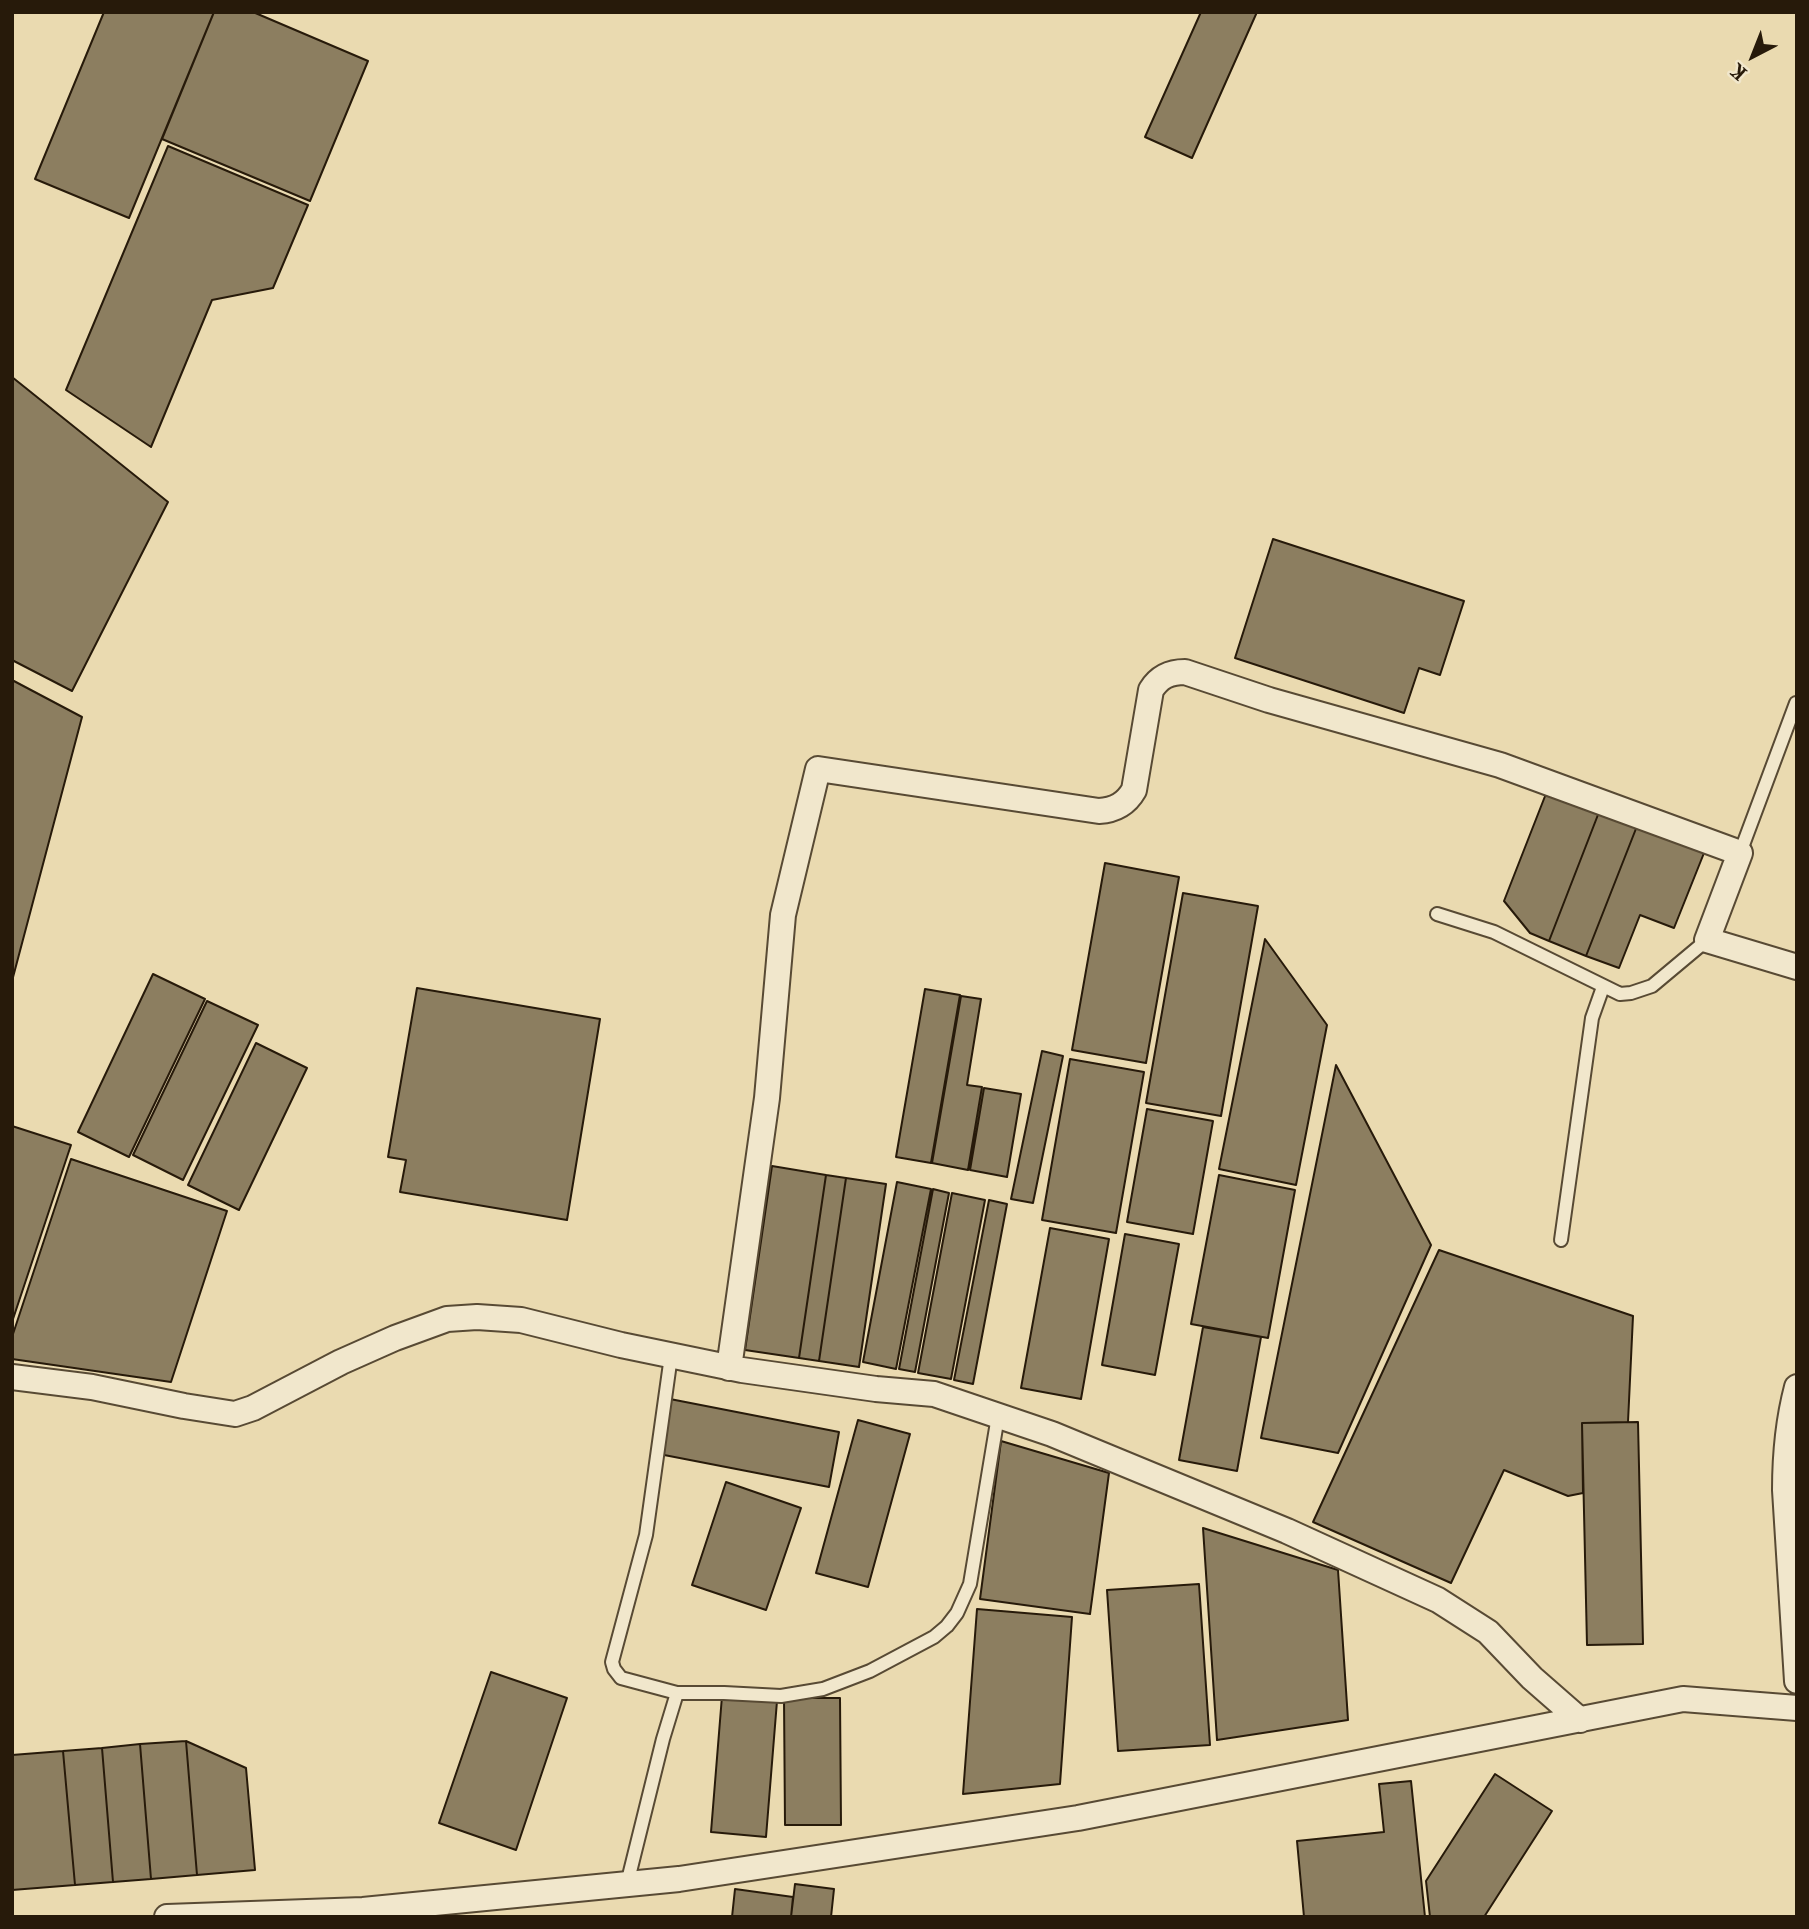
<!DOCTYPE html>
<html>
<head>
<meta charset="utf-8">
<style>
	body { margin:0 }
	#map { position:relative; width:1809px; height:1929px; overflow:hidden; background:#eadab0; font-family:"IM FELL Double Pica",serif }
	canvas { display:block }
	.frame { position:absolute; inset:0; border:14px solid #271a0a; pointer-events:none }
	.north { position:absolute; left:1718px; top:21px; width:70px; height:70px; -webkit-text-stroke:5px #f1e7cc; paint-order:stroke; rotate:222deg; font-size:19px; font-weight:700; line-height:28px; text-align:center; color:#271a0a }
	.north::after { content:''; display:block; margin:auto; width:24px; height:32px; background:#271a0a; clip-path:polygon(50% 0,100% 100%,50% 72%,0 100%) }
</style>
</head>
<body>
<div id="map">
<canvas width="1809" height="1929"></canvas>
<div class="frame"></div>
<div class="north">K</div>
</div>
<script>
const context = document.querySelector('canvas').getContext('2d');
context.lineJoin = 'round';
function fill(path, color) { context.fillStyle = color; context.fill(path, 'evenodd'); }
function stroke(path, color, width, dash) { context.strokeStyle = color; context.lineWidth = width; context.lineCap = dash ? 'butt' : 'round'; context.setLineDash(dash || []); context.stroke(path); }
const building = new Path2D(`
	M104,12H214L129,218L35,179Z
	M214,12H253L368,61L310,201L162,139Z
	M1201,12H1257L1192,158L1145,137Z
	M168,146L308,205L273,288L212,300L151,447L66,390Z
	M12,377L168,502L72,691L12,660Z
	M1273,539L1464,601L1440,675L1419,668L1404,713L1235,658Z
	M12,680L82,717L12,981Z
	M1549,786L1601,807L1549,941L1530,933L1504,901Z
	M1601,807L1639,821L1586,956L1549,941Z
	M1639,821L1706,848L1674,928L1640,915L1619,968L1586,956Z
	M1105,863L1179,877L1146,1063L1072,1050Z
	M1183,893L1258,906L1221,1116L1146,1103Z
	M1265,939L1327,1025L1296,1185L1219,1169Z
	M153,974L205,999L129,1157L78,1132Z
	M417,988L600,1019L567,1220L400,1192L406,1160L388,1157Z
	M925,989L960,995L931,1163L896,1157Z
	M961,996L981,999L967,1085L982,1087L968,1170L932,1163Z
	M207,1001L258,1025L183,1180L133,1155Z
	M256,1043L307,1068L239,1210L188,1185Z
	M1042,1051L1063,1056L1033,1203L1011,1199Z
	M1070,1059L1144,1072L1116,1233L1042,1220Z
	M1336,1065L1431,1245L1338,1453L1261,1438Z
	M984,1088L1021,1094L1007,1177L970,1170Z
	M1147,1109L1213,1121L1193,1234L1127,1222Z
	M12,1126L71,1145L12,1322Z
	M71,1159L227,1211L171,1382L12,1359V1337Z
	M772,1166L826,1175L799,1358L745,1350Z
	M826,1175L846,1178L819,1361L799,1358Z
	M1219,1175L1295,1190L1268,1338L1191,1324Z
	M846,1178L886,1184L859,1367L819,1361Z
	M897,1182L931,1189L896,1369L863,1362Z
	M933,1189L949,1193L915,1372L899,1369Z
	M952,1193L985,1200L951,1379L918,1373Z
	M989,1200L1007,1204L973,1384L954,1380Z
	M1050,1228L1109,1239L1081,1399L1021,1388Z
	M1125,1234L1179,1244L1155,1375L1102,1365Z
	M1439,1250L1633,1316L1628,1422L1582,1423L1583,1493L1568,1496L1504,1470L1451,1583L1313,1522Z
	M1203,1327L1261,1337L1237,1471L1179,1460Z
	M670,1399L839,1432L829,1487L659,1454Z
	M858,1420L910,1434L868,1587L816,1573Z
	M1638,1422L1643,1644L1587,1645L1582,1423Z
	M1001,1441L1109,1473L1090,1614L980,1599Z
	M726,1482L801,1508L766,1610L692,1585Z
	M1203,1528L1338,1570L1348,1720L1217,1740Z
	M1199,1584L1210,1745L1118,1751L1107,1590Z
	M977,1609L1072,1617L1060,1784L963,1794Z
	M491,1672L567,1698L516,1850L439,1823Z
	M722,1696L777,1701L766,1837L711,1832Z
	M784,1698H840L841,1825H785Z
	M186,1741L246,1768L255,1870L197,1875Z
	M186,1741L197,1875L151,1879L140,1744Z
	M140,1744L151,1879L113,1882L102,1748Z
	M102,1748L113,1882L75,1885L63,1751Z
	M63,1751L75,1885L12,1890V1755Z
	M1495,1774L1552,1811L1484,1917H1430L1426,1881Z
	M1411,1781L1425,1917H1304L1297,1841L1384,1832L1379,1784Z
	M795,1884L834,1889L831,1917H791Z
	M735,1889L793,1897L791,1917H732Z`);
fill(building, '#8c7e60');
stroke(building, '#271a0a', 2);
const lane = new Path2D(`
	M1740,853L1796,703
	M1437,914L1494,932L1620,994L1631,993L1652,986L1707,940
	M1561,1240L1592,1018L1603,987
	M677,1693H724L781,1696L823,1689L870,1671L934,1637L947,1626L957,1613L970,1584L998,1416
	M627,1884L663,1739L677,1693L621,1678L614,1669L612,1662L646,1535L671,1356`);
const street = new Path2D(`
	M729,1368L767,1098L783,915L818,769L1099,811C1115,810 1126,804 1134,790L1151,690C1159,677 1169,672 1185,672L1269,700L1500,765L1740,853L1707,940L1797,967
	M12,1377L92,1387L184,1406L235,1414L253,1408L341,1362L395,1338L447,1319L477,1317L521,1320L621,1345L742,1370L876,1389L934,1394L1052,1434L1287,1531L1438,1600L1488,1632L1532,1678L1580,1720
	M1797,1387C1788,1421 1785,1455 1785,1490L1797,1681
	M167,1917L363,1910L679,1879L1078,1818L1683,1699L1797,1708`);
stroke(lane, '#584a34', 16);
stroke(street, '#584a34', 28);
stroke(lane, '#f1e7cc', 12);
stroke(street, '#f1e7cc', 24);
</script>
</body>
</html>
